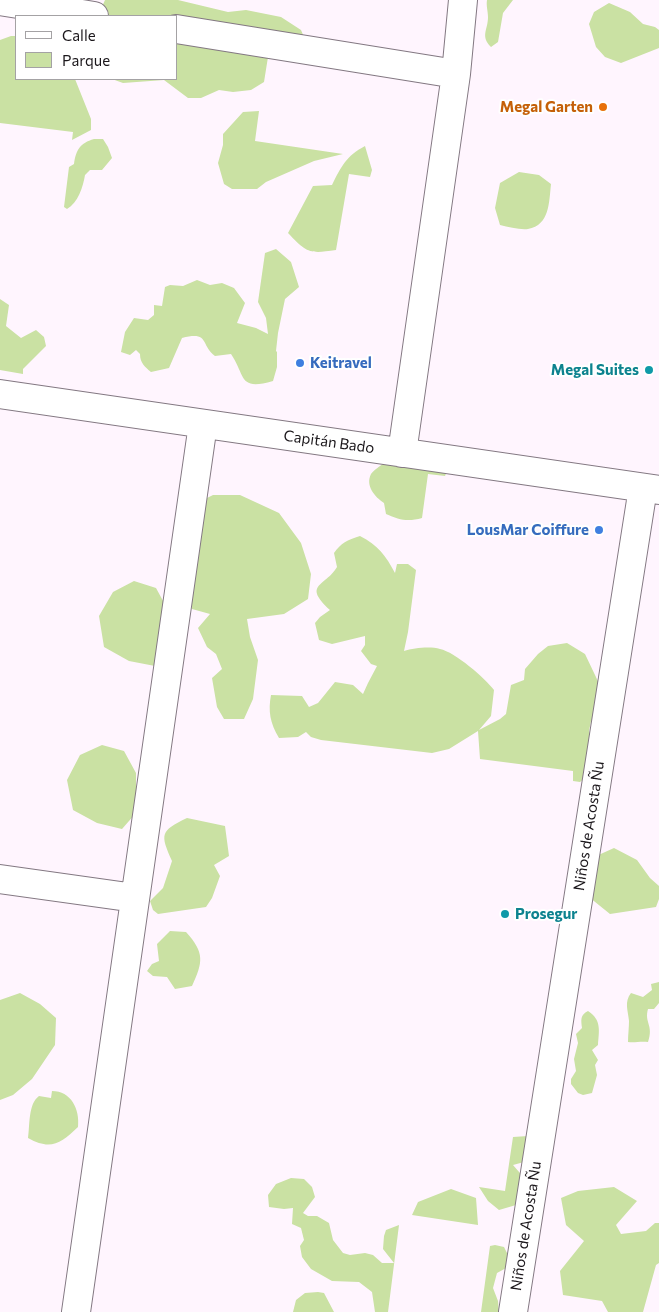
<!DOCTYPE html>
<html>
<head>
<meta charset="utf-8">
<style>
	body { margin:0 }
	#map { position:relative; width:659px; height:1312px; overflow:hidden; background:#fff5fe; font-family:Commissioner,sans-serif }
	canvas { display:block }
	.legend { position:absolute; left:15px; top:15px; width:162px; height:65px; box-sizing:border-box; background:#fff; border:1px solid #a4a2a4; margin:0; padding:6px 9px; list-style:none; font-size:15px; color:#1b171b }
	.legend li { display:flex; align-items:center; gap:10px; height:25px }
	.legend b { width:25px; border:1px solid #a4a2a4 }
</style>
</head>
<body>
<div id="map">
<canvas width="659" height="1312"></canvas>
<ul class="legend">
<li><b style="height:6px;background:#fff"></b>Calle</li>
<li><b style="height:14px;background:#cae1a3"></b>Parque</li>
</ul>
</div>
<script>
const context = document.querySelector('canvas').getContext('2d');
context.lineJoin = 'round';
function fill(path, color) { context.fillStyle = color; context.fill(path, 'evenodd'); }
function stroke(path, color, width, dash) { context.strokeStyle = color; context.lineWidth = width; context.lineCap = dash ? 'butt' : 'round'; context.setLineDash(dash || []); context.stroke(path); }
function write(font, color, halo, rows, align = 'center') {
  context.font = font + ' Commissioner,sans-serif'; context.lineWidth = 4; context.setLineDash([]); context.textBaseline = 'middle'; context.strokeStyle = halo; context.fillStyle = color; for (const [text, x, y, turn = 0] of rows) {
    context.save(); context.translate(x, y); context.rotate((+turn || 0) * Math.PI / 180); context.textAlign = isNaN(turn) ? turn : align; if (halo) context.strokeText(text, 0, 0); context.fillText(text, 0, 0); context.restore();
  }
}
fill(new Path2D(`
	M105,0H178L228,12L246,10L281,17L301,30L309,49L268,57L264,82L251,90L233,92L219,90L201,98H188L164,80L123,83L112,79H176V16H98Z
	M487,0H513L503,13L498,42L491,47C480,36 488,30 488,17C488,11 486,6 487,0Z
	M609,3L630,12L643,24L655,27L659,30V48L621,63L605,57L596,47L589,24L594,12Z
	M11,36H16V79H75L91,119V130L72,140L73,132L0,123V40Z
	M259,111L255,141L343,154L314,161L266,182L257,189H232L224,184L218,163L223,145V134L243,112Z
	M94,139H103L108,147L112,158L102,170H90L85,175C83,187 78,203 67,209L64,207L69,167L74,164C76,150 80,143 94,139Z
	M365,146L372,170L370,177L349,174L336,250C309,254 307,253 288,233L313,186L332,185C341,167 346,156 365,146Z
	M519,172L539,175L551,184C549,202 550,225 528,229C520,230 509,227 500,225L495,208L500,183Z
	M276,249L291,262L299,287L285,299L278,333L276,351L277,352V367L273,381C238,391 246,376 231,354L215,356C200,345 210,331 182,338L169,368L151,372C145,367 140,363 140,354L136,350L130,355L121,352L125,332L134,318L148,320L154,315V305L162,306L165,287L170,285L183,286L197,280L210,285L222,283L234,288L245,303L237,323L256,328L268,334L266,318L258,302L265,253Z
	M0,299L9,305L6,326L21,338L36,330L44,337L46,346L23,369V374L0,370Z
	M384,463L449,467L445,476L428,474L422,518C408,522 399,520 386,514L384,503C375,497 365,486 371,474C374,470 380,466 384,463Z
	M213,495H240L279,513L301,543L311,574L308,599L284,614L247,619L250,637L258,660L253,699L244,719H224L217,707L212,678L222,669L216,654L207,647L198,628L210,614L192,609L189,593L191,506Z
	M360,536C378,545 386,556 395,573L397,564H408L416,570L408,632L404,651C414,648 430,646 440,649C455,652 485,678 494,690L491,716L479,730L500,719L506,714L511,685L524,680L525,669L538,654L548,646L567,643L585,654L605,696L602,715L591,721L589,731L595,752L590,774L580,782L573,781V771L480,759L478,731L449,749L432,753L321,740L311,737L306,732L298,737L279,738C270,723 268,711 271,695L302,696L309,707L318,703L335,682L353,685L363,694L368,683L377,666L371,664L361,651L365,645V636L332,644L319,640L315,623L320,617L330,610C302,584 325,587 337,567L334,553C341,543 347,540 360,536Z
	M134,581L156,588L168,610L155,666L129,661L104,647L99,616L113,592Z
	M102,745L124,751L136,773V813L122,829L97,823L73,810L67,780L80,755Z
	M187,818L225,826L229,856L214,865L220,876L212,898L206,907L158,914L153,910L150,901L163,888L172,861C160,834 160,831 187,818Z
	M614,848L637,860L650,878L659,886V899L656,907L610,914L579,889L583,862Z
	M170,931L186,932C205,953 203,962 192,986L175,989L167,977L153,976L147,971L152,964L159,961L157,944Z
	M659,982V1003L654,1009H648C644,1023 654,1025 648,1042C640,1041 635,1043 628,1042C628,1035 629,1027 629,1021C628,1010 624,1002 631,993L643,997L652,990L651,984Z
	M20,993L40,1004L56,1018L55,1045L32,1079L13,1095L0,1100V1000Z
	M588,1011C602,1020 599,1031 598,1045L592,1050L598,1060L595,1065L597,1075L592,1093L583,1095L578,1093L571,1084V1079L576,1071L574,1059L578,1043L576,1034L582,1028C581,1020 580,1015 588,1011Z
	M52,1091C71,1091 80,1109 78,1127C61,1143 51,1151 28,1138C30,1125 28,1104 39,1096L51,1098Z
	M528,1136L524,1162L513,1165L526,1180L524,1199L516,1205L499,1210L488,1201L479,1187L505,1191L513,1137Z
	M291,1178L304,1179L312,1187L315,1197L303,1213L308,1216H317L329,1223L333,1240L343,1253L350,1255L365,1253L373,1255L382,1263H394L383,1249L384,1236L386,1230L399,1225L388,1312H375L372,1292L359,1282L332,1281L311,1269L302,1257L300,1246L304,1240L301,1228L292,1224L293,1208L284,1209L269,1207L268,1195L276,1184Z
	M614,1187L637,1201L616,1225L621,1234L646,1231L655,1223H659V1263L656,1265L643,1312H608L602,1301L563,1295L560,1271L584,1241L566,1225L561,1198L578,1191Z
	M451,1189L476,1198L478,1225L412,1215L418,1202Z
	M495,1245L504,1247L509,1257L508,1267L497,1273L493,1288L498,1301L499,1312H481L490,1246Z
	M318,1292L324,1293L334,1312H293L296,1300L305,1293Z`), '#cae1a3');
const street = new Path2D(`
	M0,1L94,16
	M176,29L456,74
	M0,394L659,490
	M402,453L456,74L463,0
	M0,879L135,898
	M76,1312L203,424
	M513,1312L643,488`);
stroke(street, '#837882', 30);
stroke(street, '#fff', 28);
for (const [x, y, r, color] of [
	[603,107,5,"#e8710a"],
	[300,363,5,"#3f7fe0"],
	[649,370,5,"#0f9aa8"],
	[599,530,5,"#3f7fe0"],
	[505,914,5,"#0f9aa8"]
]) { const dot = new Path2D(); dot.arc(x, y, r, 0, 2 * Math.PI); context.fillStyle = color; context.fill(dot); stroke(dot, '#fff', 2); }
write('bold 15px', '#c56008', '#fff', [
	["Megal Garten",593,107]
], 'right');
write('bold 15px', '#366cbe', '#fff', [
	["Keitravel",310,363],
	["LousMar Coiffure",589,530,"right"]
], 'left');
write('bold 15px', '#0d838f', '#fff', [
	["Megal Suites",639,370],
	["Prosegur",515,914,"left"]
], 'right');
write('15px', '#1b171b', '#fff', [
	["Capitán Bado",329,442,8],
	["Niños de Acosta Ñu",589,826,-81],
	["Niños de Acosta Ñu",526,1226,-81]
]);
</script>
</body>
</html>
